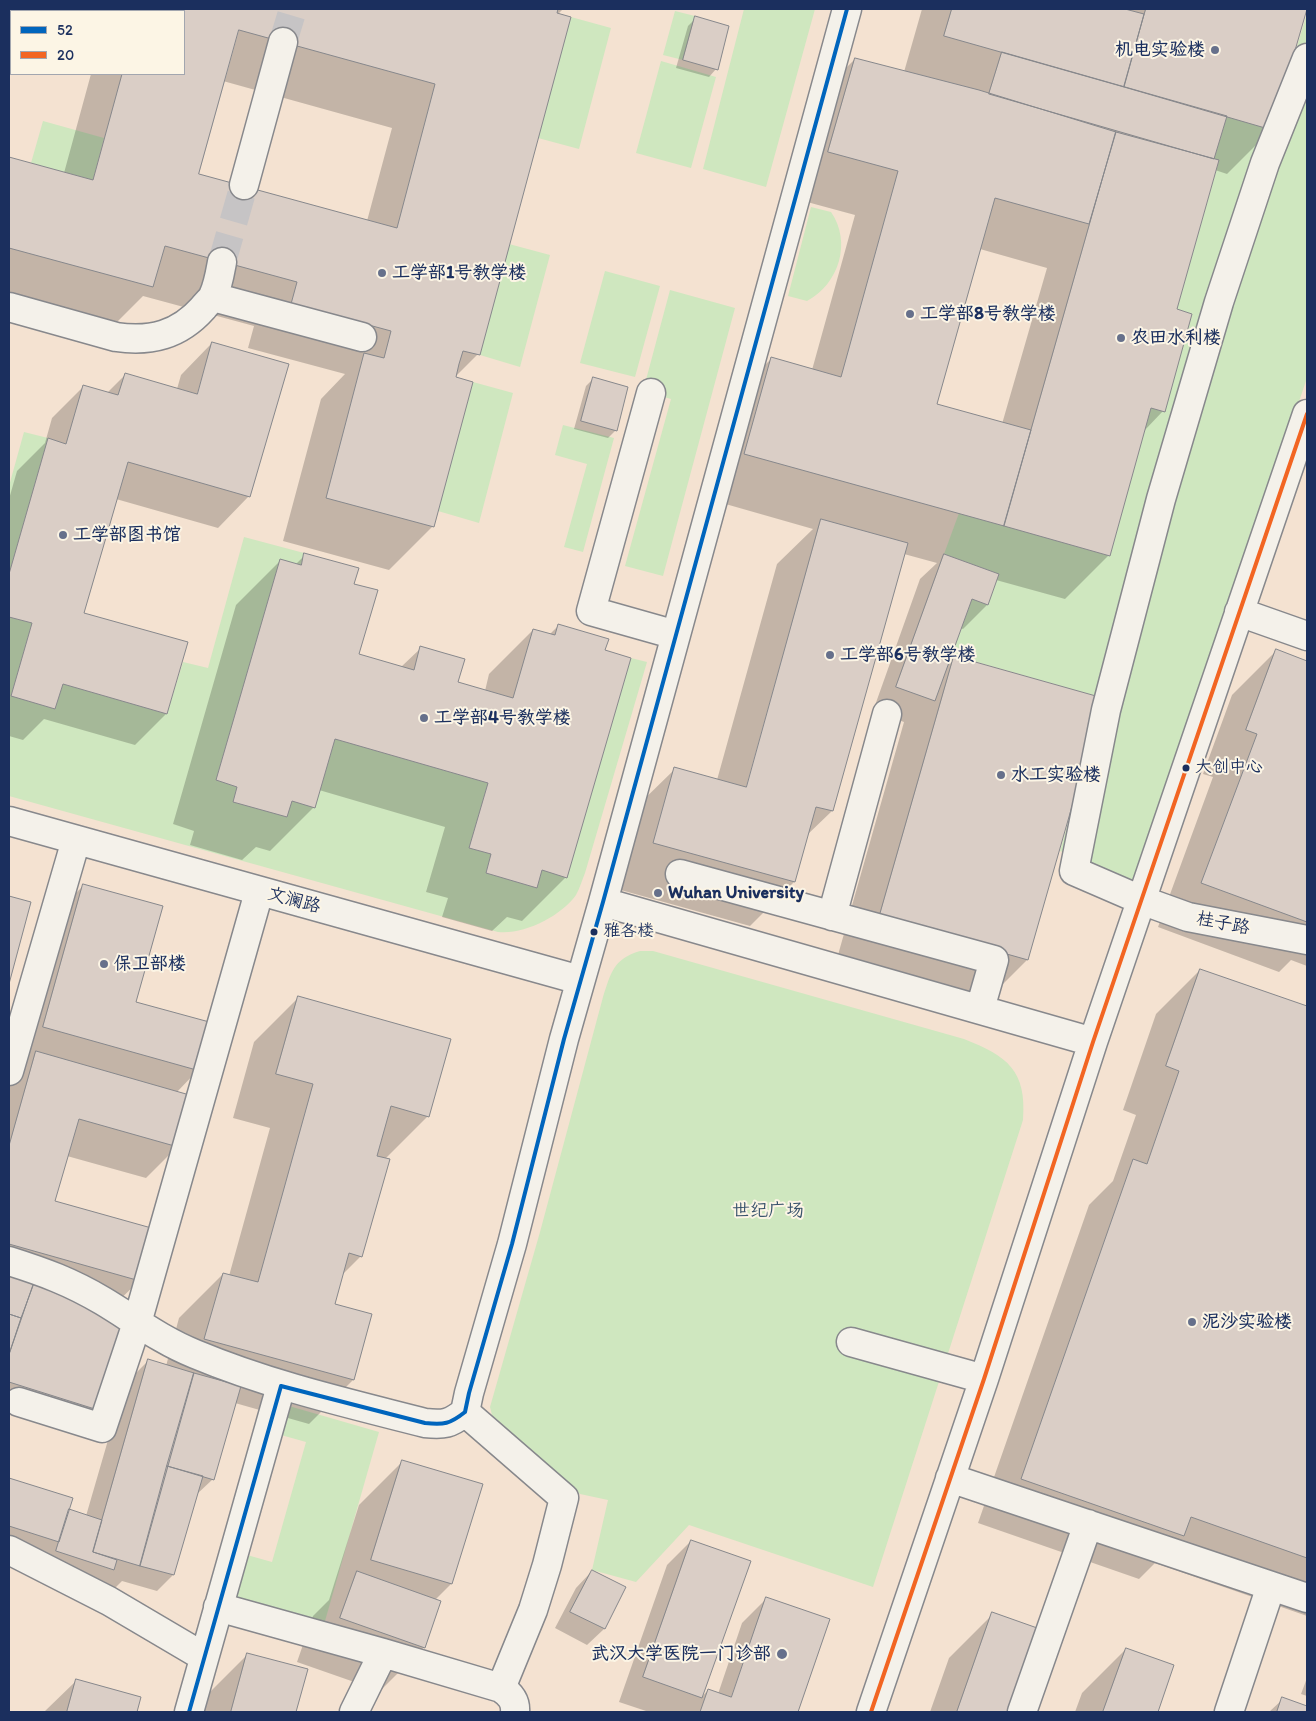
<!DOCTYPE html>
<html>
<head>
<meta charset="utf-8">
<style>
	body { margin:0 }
	#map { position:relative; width:1316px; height:1721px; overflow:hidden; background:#f1e9df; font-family:Itim,sans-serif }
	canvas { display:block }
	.frame { position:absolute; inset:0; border:10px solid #1b2f5e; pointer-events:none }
	.legend { position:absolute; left:10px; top:10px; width:175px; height:65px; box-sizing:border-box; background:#fcf5e5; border:1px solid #a2a6af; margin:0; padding:6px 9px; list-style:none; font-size:15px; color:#1b2f5e }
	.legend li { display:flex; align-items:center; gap:10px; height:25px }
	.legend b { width:25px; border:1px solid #a2a6af }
</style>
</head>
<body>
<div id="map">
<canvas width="1316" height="1721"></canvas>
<div class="frame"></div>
<ul class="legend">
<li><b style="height:6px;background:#0065bd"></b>52</li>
<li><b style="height:6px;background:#f26522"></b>20</li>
</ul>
</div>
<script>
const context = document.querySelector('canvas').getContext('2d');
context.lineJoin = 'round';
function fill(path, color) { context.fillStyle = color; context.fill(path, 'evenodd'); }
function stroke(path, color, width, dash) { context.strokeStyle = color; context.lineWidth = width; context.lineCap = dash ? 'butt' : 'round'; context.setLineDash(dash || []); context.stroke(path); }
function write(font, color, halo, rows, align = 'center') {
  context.font = font + ' Itim,"LXGW WenKai TC",sans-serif'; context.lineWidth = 4; context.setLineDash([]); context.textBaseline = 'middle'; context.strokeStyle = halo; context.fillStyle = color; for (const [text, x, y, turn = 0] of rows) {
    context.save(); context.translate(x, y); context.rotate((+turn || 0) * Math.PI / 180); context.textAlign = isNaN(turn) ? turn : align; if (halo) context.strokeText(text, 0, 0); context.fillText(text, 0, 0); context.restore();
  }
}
fill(new Path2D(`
	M9,9H1307V1712H9ZM11,11H184V74H11Z`), '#f4e2d1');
fill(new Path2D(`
	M744,9H815L766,187L703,169Z
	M675,11L695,16L683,60L663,55Z
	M1307,13V378L1135,883L1060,851L1103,698L952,655L972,599L988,605L999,574L944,554L959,513L1110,556L1151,408L1165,411L1192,314L1177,309L1219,161L1214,159L1227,116L1272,130Z
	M571,17L611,28L579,149L538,138Z
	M661,61L716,77L691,168L636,153Z
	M43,121L104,138L93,180L31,163Z
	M811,207L831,212C852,242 839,284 807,301L788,296Z
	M509,244L550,255L520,367L480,355Z
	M605,271L660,286L635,377L580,363Z
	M670,290L735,308L663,576L625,566L671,399L643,391Z
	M473,382L513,393L479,523L438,511Z
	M563,425L614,438L583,552L564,547L587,464L555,455Z
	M24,432L48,438L9,574V486Z
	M244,537L304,553L301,565L280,560L216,780L237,787L234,802L287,817L292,801L315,807L335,739L488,783L469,848L491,854L486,873L537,888L542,870L567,877L631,658L647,662L585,873C582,880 580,888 576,895C561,916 524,935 498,932L9,796V617L32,623L11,696L55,709L63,684L167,714L183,662L208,668Z
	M640,951H653L964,1039C1007,1056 1027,1070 1023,1120L873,1587L689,1525L636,1582L592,1570L608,1500L580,1494L492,1415L490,1407L540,1232L603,997C611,973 613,959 640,951Z
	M289,1406L379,1432L323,1628L234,1602L247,1555L272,1562L306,1442L281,1435Z`), '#cfe7bf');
fill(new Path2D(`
	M9,9H25L22,11H11V22L9,25Z
	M75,9H563L558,14L478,354L454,378L433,526L389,570L283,541L321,399L345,374L248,348L254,326L143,296L108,331L9,303V158L64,173L91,74H184V11H85ZM223,81L392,128L367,221L198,174Z
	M922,9H1307L1271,130L1227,174L1215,170L1176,310L1163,411L1144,431L1109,555L1065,599L996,580L987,605L963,629L960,628L947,664L954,657L1027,960L983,1004L836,962L904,722L873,711L920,579L937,563L904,554L832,811L806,836L794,882L750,926L610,887L631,812L675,769L717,780L777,564L813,529L701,497L727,403L771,359L812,370L855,215L785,196L811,103L855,59L904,72ZM980,249L1047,268L1002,424L936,405Z
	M696,18L716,69L709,77L676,68L688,26Z
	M212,343L249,496L218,528L116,499L83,614L166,714L135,745L44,719L23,740L9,736V499L17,471L45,443L52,418L83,387L107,393L125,375L177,389L181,375Z
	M594,378L616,430L608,438L574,429L586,386Z
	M305,555L352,584L358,655L401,667L421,648L457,683L485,691L489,674L533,630L549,635L558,626L604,651L566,877L522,921L507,917L492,931L442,917L448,898L426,892L445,827L319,790L314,807L270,851L256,847L242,860L190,845L194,831L173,824L236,605L280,561L295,565Z
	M1276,651L1307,662V966L1291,960L1279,972L1158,927L1213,777L1203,774L1232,695Z
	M84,885L134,1003L198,1070L176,1093L177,1147L146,1178L67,1156L53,1202L139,1281L107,1312L97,1409L73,1433L9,1413V1080L40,929Z
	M9,897L30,903L9,979Z
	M1200,970L1307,1007V1616L1155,1563L1139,1579L978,1523L1089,1205L1113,1181L1136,1115L1123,1110L1156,1014Z
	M298,998L428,1116L385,1159L361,1256L342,1275L334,1305L371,1315L353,1380L309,1424L235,1403L213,1479L196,1495L173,1575L157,1591L122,1581L114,1589L9,1557V1479L71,1499L67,1513L86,1516L124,1385L148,1361L166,1366L179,1318L223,1274L229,1276L270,1128L233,1118L254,1042Z
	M403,1461L481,1485L451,1584L435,1600L424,1647L380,1691L297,1662L313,1616L329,1600L359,1505Z
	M691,1541L749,1561L701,1698L708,1690L718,1694L742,1623L766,1599L829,1620L797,1712H649L619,1702L667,1565Z
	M592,1571L624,1587L604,1629L587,1645L555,1628L576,1588Z
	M993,1614L1009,1712H930L949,1658Z
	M1126,1649L1173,1666L1156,1712H1075L1082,1693Z
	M248,1654L306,1670L295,1712H200L204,1698Z
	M1307,1678V1696L1301,1694Z
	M77,1680L140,1697L135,1712H44Z
	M1283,1699L1307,1707V1712H1269Z`), '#0003');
const building = new Path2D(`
	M140,9H558L557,13L571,17L480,355L463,351L459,364L456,377L473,382L434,527L326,498L364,353L384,358L391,331L291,304L297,282L165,246L153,287L9,248V157L93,180L122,74H184V11H139ZM239,30L435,84L397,228L199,174Z
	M952,9H1125L1144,14L1124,87L944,36Z
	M1146,9H1307L1272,130L1124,87Z
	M695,16L729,26L718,70L683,60Z
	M1002,52L1227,116L1214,159L989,94Z
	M855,58L979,90L1116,132L1089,224L995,198L937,404L1031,430L1004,526L744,454L771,357L841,377L898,171L828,152Z
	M1116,132L1219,160L1177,309L1192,314L1165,412L1151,408L1110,556L1004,526Z
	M212,342L289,364L250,497L128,462L84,613L188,642L167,714L63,684L55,709L11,696L32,623L9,617V574L48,438L66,444L83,385L118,395L125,373L197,394Z
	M593,377L628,387L617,431L581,421Z
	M821,519L908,543L833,811L816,807L795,882L653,843L674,767L746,787Z
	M304,553L359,568L354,584L378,590L359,654L414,670L420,646L444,653L465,659L458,682L513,698L533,629L555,635L558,624L609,639L605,650L631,658L567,878L542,870L537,888L486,873L491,854L469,848L488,783L335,739L315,808L292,801L287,817L233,802L237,787L216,780L280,559L301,565Z
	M944,554L999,574L988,605L972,599L935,701L896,687Z
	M1276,649L1307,661V922L1201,883L1257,734L1246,730Z
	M954,656L1103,698L1028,960L879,918Z
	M83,884L163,906L136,1002L213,1023L200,1071L43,1027Z
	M9,896L31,902L9,984Z
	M1200,969L1307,1006V1558L1191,1517L1184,1536L1021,1479L1133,1159L1147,1164L1179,1071L1166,1066Z
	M298,996L451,1039L429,1117L391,1106L377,1156L390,1159L362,1257L349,1253L335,1304L372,1314L354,1380L204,1339L223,1273L258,1282L313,1084L276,1074Z
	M36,1051L193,1096L178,1147L79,1119L55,1201L155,1229L140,1281L9,1244V1146Z
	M9,1275L34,1283L21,1318L9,1314Z
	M34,1283L77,1299L125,1325L98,1410L9,1382V1355Z
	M9,1314L21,1318L9,1354Z
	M148,1359L194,1373L140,1566L93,1552Z
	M194,1373L241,1386L214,1480L167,1466Z
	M402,1460L483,1484L452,1584L371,1560Z
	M167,1466L203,1476L174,1575L140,1566Z
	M9,1478L73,1498L59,1542L9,1526Z
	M69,1509L102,1520L93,1552L117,1560L114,1570L56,1551Z
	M691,1540L751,1561L702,1698L643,1677Z
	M592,1570L626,1587L605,1629L570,1612Z
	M357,1571L441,1601L425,1648L340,1618Z
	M766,1597L830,1619L798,1712H700L708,1689L731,1697Z
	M992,1612L1040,1629L1011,1712H957Z
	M1126,1648L1174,1665L1158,1712H1103Z
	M247,1653L308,1669L296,1712H231Z
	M76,1679L141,1697L137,1712H67Z
	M1282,1697L1307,1706V1712H1277Z`);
fill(building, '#dacec6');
stroke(building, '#87888c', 1);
stroke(new Path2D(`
	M283,42L293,9
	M222,262L244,185`), '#c6c4c5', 28, [28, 14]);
const minor = new Path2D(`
	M1307,58L1265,163L1219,302L1161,499L1106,710L1074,871L1141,900L1188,917L1307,940
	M244,185L283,42
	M213,297L362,337
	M9,307L116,337C151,342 179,335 203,308C206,304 211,300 213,296C218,286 220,273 222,262
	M651,393L591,611L676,635
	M1239,612L1307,636
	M9,821L580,980
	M680,874L994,960L980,1009
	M603,902L1093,1042
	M832,916L887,714
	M9,1071L76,840
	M9,1261C44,1272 71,1282 103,1301C133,1319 162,1341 195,1354C269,1385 347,1403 425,1423C444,1425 450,1424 465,1412L469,1393L512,1244L564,1039L603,902L847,9
	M851,1342L984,1379
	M19,1402L102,1428L137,1323L259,892
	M465,1412L564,1498L547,1565L533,1610L501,1688
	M950,1478L1307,1598
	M9,1550L109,1601L204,1657
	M218,1607L383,1653L501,1688C510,1694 516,1701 515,1712
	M189,1712L281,1386
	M354,1712L383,1653
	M871,1712L984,1379L1093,1042L1307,414
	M1022,1712L1088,1524
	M1229,1712L1271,1586`);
stroke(minor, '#87888c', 31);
stroke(minor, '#f4f1ea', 28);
stroke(new Path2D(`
	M189,1712L281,1386L425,1423C444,1425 450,1424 465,1412L469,1393L512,1244L564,1039L603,902L847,9`), '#0065bd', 4);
stroke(new Path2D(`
	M871,1712L984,1379L1093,1042L1307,414`), '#f26522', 4);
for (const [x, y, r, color] of [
	[1215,50,5,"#66708b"],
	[382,273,5,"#66708b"],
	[910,314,5,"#66708b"],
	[1121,338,5,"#66708b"],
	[63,535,5,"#66708b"],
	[830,655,5,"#66708b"],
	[424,718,5,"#66708b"],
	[1186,768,4.5,"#1b2f5e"],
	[1001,775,5,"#66708b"],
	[658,893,5,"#66708b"],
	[594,932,4.5,"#1b2f5e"],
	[104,964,5,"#66708b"],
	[1192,1322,5,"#66708b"],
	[782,1654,6,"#66708b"]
]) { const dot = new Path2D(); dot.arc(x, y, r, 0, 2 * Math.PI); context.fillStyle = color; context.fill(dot); stroke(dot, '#fcf5e5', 2); }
write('17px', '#1b2f5e', '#fcf5e5', [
	["大创中心",1195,768],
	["雅各楼",603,932]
], 'left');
write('bold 18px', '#1b2f5e', '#fcf5e5', [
	["机电实验楼",1205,50,"right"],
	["工学部1号教学楼",392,273],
	["工学部8号教学楼",920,314],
	["农田水利楼",1131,338],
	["工学部图书馆",73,535],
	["工学部6号教学楼",840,655],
	["工学部4号教学楼",434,718],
	["水工实验楼",1011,775],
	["Wuhan University",668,893],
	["保卫部楼",114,964],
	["泥沙实验楼",1202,1322],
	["武汉大学医院一门诊部",771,1654,"right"]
], 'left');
write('18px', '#1b2f5e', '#fcf5e5', [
	["文澜路",294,901,15],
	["桂子路",1223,924,11]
]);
write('18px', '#39536c', '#fcf5e5', [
	["世纪广场",768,1211]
]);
</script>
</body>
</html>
